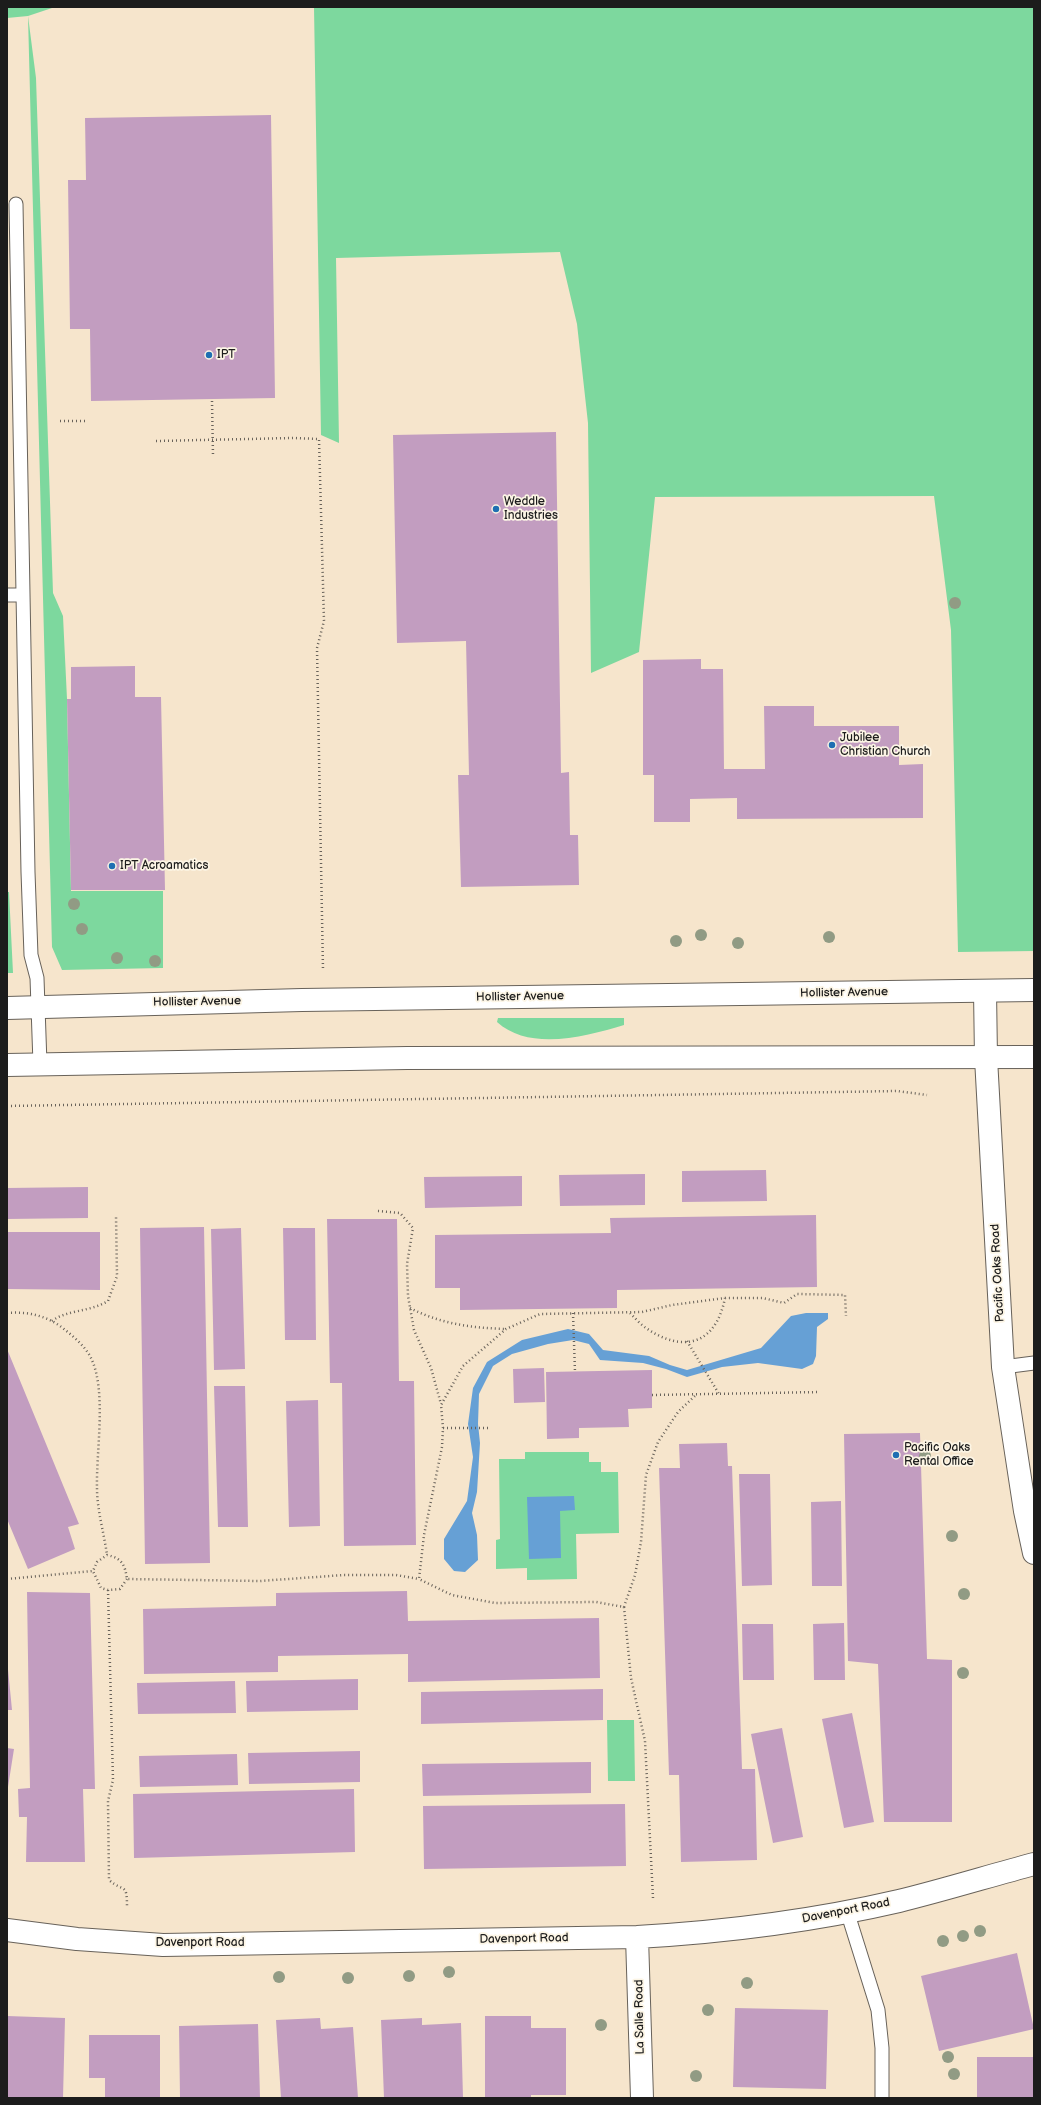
<!DOCTYPE html>
<html>
<head>
<meta charset="utf-8">
<style>
	body { margin:0 }
	#map { position:relative; width:1041px; height:2105px; overflow:hidden; background:#f6e5cc; font-family:"Balsamiq Sans",sans-serif }
	canvas { display:block }
	.frame { position:absolute; inset:0; border:8px solid #1c1c1c; pointer-events:none }
</style>
</head>
<body>
<div id="map">
<canvas width="1041" height="2105"></canvas>
<div class="frame"></div>
</div>
<script>
const context = document.querySelector('canvas').getContext('2d');
context.lineJoin = 'round';
function fill(path, color) { context.fillStyle = color; context.fill(path, 'evenodd'); }
function stroke(path, color, width, dash) { context.strokeStyle = color; context.lineWidth = width; context.lineCap = dash ? 'butt' : 'round'; context.setLineDash(dash || []); context.stroke(path); }
function write(font, color, halo, rows, align = 'center') {
  context.font = font + ' "Balsamiq Sans",sans-serif'; context.lineWidth = 3.5; context.setLineDash([]); context.textBaseline = 'middle'; context.strokeStyle = halo; context.fillStyle = color; for (const [text, x, y, turn = 0] of rows) {
    context.save(); context.translate(x, y); context.rotate((+turn || 0) * Math.PI / 180); context.textAlign = isNaN(turn) ? turn : align; if (halo) context.strokeText(text, 0, 0); context.fillText(text, 0, 0); context.restore();
  }
}
fill(new Path2D(`
	M7,7H55L28,16L36,78L53,593L63,616L67,699L71,891H163V968L62,970L52,947L28,16L7,18Z
	M314,7H1034V951L958,952L951,630L934,496L655,497L639,652L591,673L588,423L577,324L560,252L336,258L339,443L321,435Z
	M7,892H9L13,973H7Z
	M498,1018H624V1025C587,1036 530,1052 497,1022Z
	M525,1452H589V1462H601V1472H618L619,1533L576,1534L577,1579L527,1580V1568L496,1569V1540L500,1539L499,1459H525Z
	M607,1720H634L635,1781H608Z`), '#7dd89e');
fill(new Path2D(`
	M806,1313H828V1319L817,1327L816,1356L813,1364L802,1369L758,1363L722,1367L687,1377L666,1369L643,1363L600,1360L589,1344L573,1340L548,1344L512,1354L493,1366L479,1394L478,1424L480,1443L477,1492L472,1513L477,1535L478,1560L465,1572L454,1571L444,1559V1539L467,1501L473,1457L468,1424L473,1388L487,1362L522,1340L568,1329L589,1334L603,1350L649,1356L670,1365L687,1370L761,1348L791,1316Z
	M574,1496L575,1510L560,1511L561,1558L529,1559L527,1497Z`), '#66a0d5');
fill(new Path2D(`
	M271,115L275,398L91,401L90,329H70L68,180H86L85,118Z
	M556,432L561,773L569,772L570,835H578L579,885L461,887L458,775H469L466,641L397,643L393,435Z
	M701,659V669H723L724,769H765L764,706H814V726H899V765L923,764V818L737,819V798L690,799V822H654V775H643V660Z
	M135,666V697H161L165,890H71L67,699H71V667Z
	M766,1170L767,1201L682,1202V1171Z
	M645,1174V1205L560,1206L559,1175Z
	M522,1176V1206L425,1208L424,1177Z
	M88,1187V1218L7,1219V1188Z
	M816,1215L817,1287L617,1290V1308L460,1310V1288H435V1235L611,1233L610,1218Z
	M327,1219H397L399,1381H414L416,1545L344,1546L342,1383H330Z
	M204,1227L210,1563L145,1564L140,1228Z
	M241,1228L245,1369L214,1370L211,1229Z
	M283,1228H315L316,1340H285Z
	M7,1232H100V1290L7,1289Z
	M7,1349L79,1524L68,1527L75,1549L28,1569L7,1519Z
	M544,1368L545,1402L514,1403L513,1369Z
	M652,1370V1408L628,1409L629,1427L579,1428V1438L547,1439L546,1372Z
	M214,1386H245L248,1527H218Z
	M318,1400L320,1526L289,1527L286,1401Z
	M920,1433L927,1659L952,1660V1822H884L878,1664L848,1661L844,1434Z
	M727,1443L728,1466H732L742,1769H755L757,1860L681,1862L679,1775H669L659,1468H680L679,1444Z
	M739,1474H770L772,1585L742,1586Z
	M841,1501L842,1586H812L811,1502Z
	M407,1591L408,1621L599,1618L600,1678L408,1682V1654L278,1656V1672L144,1674L143,1609L276,1606V1593Z
	M27,1592L90,1593L95,1789H83L85,1862H26L27,1817H19L18,1789L30,1788Z
	M844,1623L845,1680H814L813,1624Z
	M742,1624H773L774,1680H743Z
	M7,1659L12,1710H7Z
	M358,1679V1710L247,1712L246,1681Z
	M235,1681L236,1713L138,1714L137,1683Z
	M603,1689V1720L421,1724V1692Z
	M852,1713L874,1822L844,1828L822,1719Z
	M782,1728L803,1837L773,1843L751,1734Z
	M7,1748L14,1749L8,1787H7Z
	M360,1751V1782L249,1784L248,1753Z
	M237,1754L238,1785L140,1787L139,1756Z
	M591,1762V1793L423,1796L422,1764Z
	M354,1789L355,1852L134,1858L133,1794Z
	M625,1804L626,1866L424,1869L423,1806Z
	M1017,1953L1034,2029L939,2051L921,1976Z
	M735,2008L828,2010L826,2089L733,2087Z
	M7,2016L65,2018L63,2098H7Z
	M485,2016H531V2028H566V2095H531V2098H485Z
	M320,2018L321,2029L353,2027L358,2098H281L276,2020Z
	M422,2018V2025L461,2023L463,2098H384L381,2020Z
	M258,2024L260,2098H180L179,2026Z
	M89,2035H160V2098H105V2078H89Z
	M977,2057H1034V2098H977Z`), '#c29dc0');
const service = new Path2D(`
	M16,204L28,872L31,955L37,978L40,1064
	M7,595H23
	M1003,1367L1034,1363
	M847,1911L878,2010L882,2048V2098`);
const minor = new Path2D(`
	M7,1930L77,1939L163,1945L637,1937C725,1932 813,1921 899,1901C944,1890 989,1876 1034,1864
	M637,1937L642,2098`);
const tertiary = new Path2D(`
	M985,991L986,1058L1003,1367L1025,1511L1034,1553`);
const secondary = new Path2D(`
	M7,1008L302,1000L1034,990
	M7,1065L407,1058L1034,1057`);
stroke(service, '#68625a', 15);
stroke(minor, '#68625a', 24);
stroke(tertiary, '#68625a', 24);
stroke(secondary, '#68625a', 24);
stroke(new Path2D(`
	M212,401L213,456
	M60,421H88
	M156,441L293,438L319,439L324,621L317,648L323,970
	M7,1106L897,1091L927,1095
	M378,1211L400,1213L413,1228L407,1264L408,1296L414,1330L431,1368L441,1404
	M410,1308C441,1324 472,1328 506,1329
	M7,1313C27,1311 48,1316 64,1329C74,1337 85,1346 91,1358C107,1391 96,1451 97,1488C97,1510 104,1533 107,1555
	M573,1313L575,1372
	M630,1313C635,1318 640,1324 646,1328C684,1354 716,1344 725,1298
	M52,1321C66,1310 90,1312 108,1301L117,1276L116,1215
	M687,1341L719,1394
	M652,1395L820,1392
	M443,1428H488
	M7,1579L93,1571
	M127,1579L120,1589L108,1590L101,1588L93,1571L97,1562L107,1555C122,1558 125,1565 127,1579L260,1581L344,1575H396L419,1579
	M108,1590L113,1780L108,1801L109,1880C124,1893 127,1882 127,1907
	M624,1607L635,1575L641,1542L646,1475L658,1442L678,1412L696,1395
	M653,1898L645,1741L631,1678L624,1607L596,1602L495,1603L452,1595L419,1579L424,1535L442,1447L443,1428L441,1405L463,1366L506,1329L540,1314L642,1312L672,1305L725,1298H763L784,1303L797,1294L845,1295L846,1316`), '#68625a', 2.5, [1, 3]);
stroke(service, '#fff', 13);
stroke(minor, '#fff', 22);
stroke(tertiary, '#fff', 22);
stroke(secondary, '#fff', 22);
context.fillStyle = '#919b84';
for (const [x, y] of [
	[955,603],
	[74,904],
	[82,929],
	[701,935],
	[829,937],
	[676,941],
	[738,943],
	[117,958],
	[155,961],
	[925,1456],
	[952,1536],
	[964,1594],
	[963,1673],
	[980,1931],
	[963,1936],
	[943,1941],
	[449,1972],
	[409,1976],
	[279,1977],
	[348,1978],
	[747,1983],
	[708,2010],
	[601,2025],
	[948,2057],
	[954,2074],
	[696,2076]
]) { context.beginPath(); context.arc(x, y, 6, 0, 2 * Math.PI); context.fill(); }
for (const [x, y, r, color] of [
	[209,355,4,"#1f6fb2"],
	[496,509,4,"#1f6fb2"],
	[832,745,4,"#1f6fb2"],
	[112,866,4,"#1f6fb2"],
	[896,1455,4,"#1f6fb2"]
]) { const dot = new Path2D(); dot.arc(x, y, r, 0, 2 * Math.PI); context.fillStyle = color; context.fill(dot); stroke(dot, '#fcf5e5', 1.5); }
write('12px', '#1c1c1c', '#fcf5e5', [
	["IPT",217,355],
	["Weddle",504,502],
	["Industries",504,516],
	["Jubilee",840,738],
	["Christian Church",840,752],
	["IPT Acroamatics",120,866],
	["Pacific Oaks",904,1448],
	["Rental Office",904,1462]
], 'left');
write('12px', '#1c1c1c', '#fcf5e5', [
	["Hollister Avenue",844,993,-1],
	["Hollister Avenue",520,997,-1],
	["Hollister Avenue",197,1002,-1],
	["Pacific Oaks Road",998,1273,-93],
	["Davenport Road",846,1911,-11],
	["Davenport Road",524,1939,-1],
	["Davenport Road",200,1943],
	["La Salle Road",640,2017,-91]
]);
</script>
</body>
</html>
